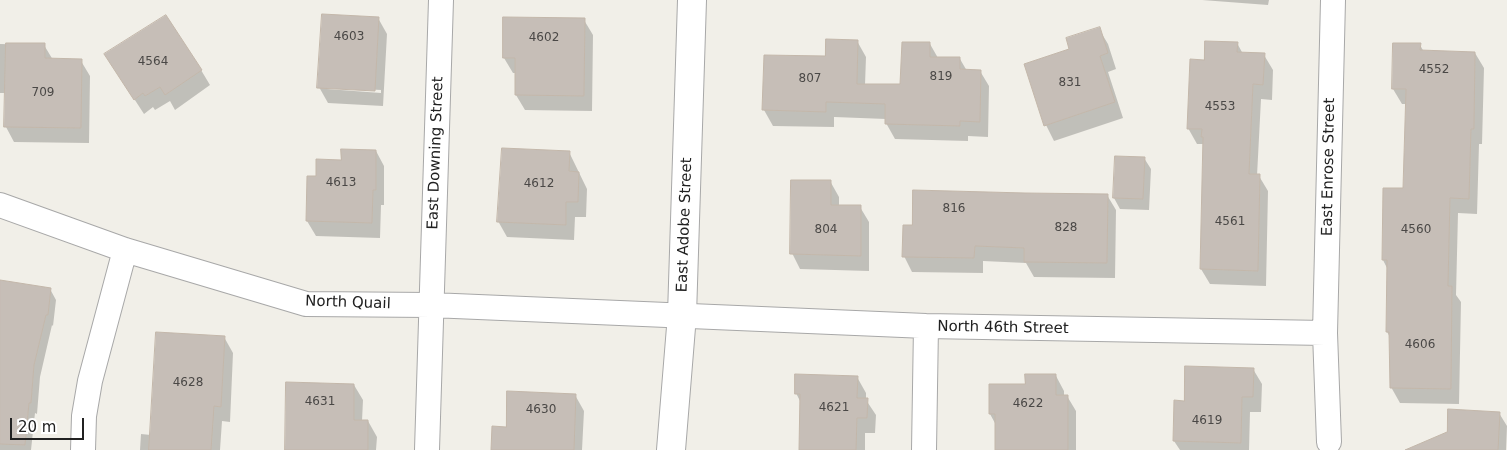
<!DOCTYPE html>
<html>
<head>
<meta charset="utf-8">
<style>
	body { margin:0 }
	#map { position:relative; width:1507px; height:450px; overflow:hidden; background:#f1efe8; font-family:"DejaVu Sans",sans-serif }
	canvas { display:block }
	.scale { position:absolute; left:10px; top:418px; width:74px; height:22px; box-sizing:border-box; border:2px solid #212121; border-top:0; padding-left:6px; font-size:15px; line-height:18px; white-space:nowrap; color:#212121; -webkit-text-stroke:4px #fff; paint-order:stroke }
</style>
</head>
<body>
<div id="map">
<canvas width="1507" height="450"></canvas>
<div class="scale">20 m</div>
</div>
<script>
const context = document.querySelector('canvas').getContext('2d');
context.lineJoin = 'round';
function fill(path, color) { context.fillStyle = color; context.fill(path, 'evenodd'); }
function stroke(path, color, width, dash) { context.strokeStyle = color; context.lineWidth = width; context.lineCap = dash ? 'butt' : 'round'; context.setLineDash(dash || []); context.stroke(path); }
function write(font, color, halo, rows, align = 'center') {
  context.font = font + ' "DejaVu Sans",sans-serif'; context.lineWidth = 4; context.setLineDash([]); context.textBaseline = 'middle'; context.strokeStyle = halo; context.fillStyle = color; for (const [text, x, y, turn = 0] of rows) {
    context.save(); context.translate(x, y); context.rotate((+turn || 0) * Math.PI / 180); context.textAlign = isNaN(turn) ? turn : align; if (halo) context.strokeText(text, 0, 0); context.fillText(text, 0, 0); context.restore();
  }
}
fill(new Path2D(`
	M1202,0H1269L1268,5Z
	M378,18L387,34L383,106L328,103L319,87ZM327,87L381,90V93L327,89Z
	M584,20L593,35L592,111L525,110L516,95V73H513L504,58Z
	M1099,29L1108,44L1116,69L1108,72L1123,118L1054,141L1046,125L1071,50Z
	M857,41L866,57L865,85H902L930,44L938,58L960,59L967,71H980L989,86L988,137L968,136V141L895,139L886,123V119L834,117V127L773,126L764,110L765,56L826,57Z
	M1237,43L1243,54L1264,55L1273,70L1272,100L1261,99L1257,176H1259L1268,191L1266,286L1210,284L1201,269L1204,144H1197L1188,128L1205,61Z
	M0,44L44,45L53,60L81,61L90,76L89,143L14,142L6,127V93H0Z
	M1420,45L1424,52L1475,53L1484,68L1482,144H1479L1477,214L1458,213L1456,295L1461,302L1459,404L1400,403L1391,387L1390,337L1387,332L1388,270L1383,260L1404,190L1407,104H1402L1393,89Z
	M105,54L201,70L210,85L175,110L170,101L155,110L153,107L144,114Z
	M376,151L384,166V205H381L380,238L316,236L307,221L317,177L342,161Z
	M569,152L587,189L586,217H575L574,240L507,237L498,221Z
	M1144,158L1151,169L1149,210L1120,209L1114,198Z
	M830,181L839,197V206L860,207L869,222V271L800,269L792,253Z
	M1107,195L1116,210L1115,278L1034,277L1026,263L983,261V273L912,272L904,256Z
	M0,281L50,289L56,300L53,326L52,325L40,377L37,414L35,413L31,450H0Z
	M224,337L233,353L230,422L222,421L220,450H140L141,434L151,435Z
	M1253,369L1262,384L1261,412H1250L1249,450H1180L1174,441L1185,402Z
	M1056,376L1064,391V396H1067L1076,411V450H996V425L990,414L1026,385Z
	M857,377L866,393V400L876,415L875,433H865V450H800L801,403L796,393Z
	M354,385L363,400L362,421H368L377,437L376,450H286Z
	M575,395L584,411L582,450H492L507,429Z
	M1499,413L1507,426L1506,450H1413Z`), '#0003');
const building = new Path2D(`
	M322,14L379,17L375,91L317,88Z
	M166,15L202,70L165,95L160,87L145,96L143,93L134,100L104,54Z
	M503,17L585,18L584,96L515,95V58H503Z
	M1100,27L1108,53L1100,56L1115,102L1044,126L1024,64L1069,49L1066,38Z
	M826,39L858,40L857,84H900L902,42H930V57H960V69L981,70L980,122L960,121V126L885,124V104L826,102V112L762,110L764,55L825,56Z
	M1205,41L1238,42L1237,52L1265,53L1263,85L1253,84L1249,174H1260L1258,271L1200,269L1203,137H1201L1202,129H1187L1190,59L1204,60Z
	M6,43H45V58L82,59L81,128L4,127Z
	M1393,43H1421L1420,50L1475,52L1474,129H1471L1469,199L1450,198L1448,286H1452L1451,389L1390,388L1389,332H1386L1387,260H1382L1383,188H1403L1406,89H1392Z
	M502,148L570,151L569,171L579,172L578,202H566V225L497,222Z
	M341,149L376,150V190H373L372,223L306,221L307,176H316V159L341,160Z
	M1115,156L1145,157L1143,199L1113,198Z
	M791,180H831V205H861V256L790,254Z
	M913,190L1025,193L1108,194L1107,263L1024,262V248L975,246L974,258L902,257L903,225H912Z
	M0,280L51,288L48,315H46L34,365L31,403H29L25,445L0,444Z
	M156,332L225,336L221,407L214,406L211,450H149Z
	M1185,366L1254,368L1253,397H1242L1241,443L1173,441L1174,400L1184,401Z
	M795,374L858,376L857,398H868L867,418H857L856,450H799L800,394H795Z
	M1025,374H1056V395H1068V450H995V414H989V384H1025Z
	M286,382L354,384V420H368V450H285Z
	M507,391L576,394L574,450H491L492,426L506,427Z
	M1448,409L1500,412L1498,450H1405L1447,432Z`);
fill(building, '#c6beb7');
stroke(building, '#c3b7aa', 1);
const minor = new Path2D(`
	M0,205L125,250L306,304L431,305L926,326L1325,333
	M1329,442L1325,333L1333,0
	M83,450L84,416L90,381L125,250
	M427,450L441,0
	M924,450L926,326`);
const tertiary = new Path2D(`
	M671,450L682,315L692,0`);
stroke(minor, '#a8a8a8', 26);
stroke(tertiary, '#a8a8a8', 30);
stroke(minor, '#fff', 24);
stroke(tertiary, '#fff', 28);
write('12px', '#4a4846', null, [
	["4603",349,37],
	["4602",544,38],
	["4564",153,62],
	["4552",1434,70],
	["819",941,77],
	["807",810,79],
	["831",1070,83],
	["709",43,93],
	["4553",1220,107],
	["4613",341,183],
	["4612",539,184],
	["816",954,209],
	["4561",1230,222],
	["828",1066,228],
	["804",826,230],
	["4560",1416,230],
	["4606",1420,345],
	["4628",188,383],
	["4631",320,402],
	["4622",1028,404],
	["4621",834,408],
	["4630",541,410],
	["4619",1207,421]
]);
write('15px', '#212121', '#fff', [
	["East Downing Street",436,153,-88],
	["East Enrose Street",1329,167,-89],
	["East Adobe Street",685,225,-88],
	["North Quail",348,303,2],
	["North 46th Street",1003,328,1]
]);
</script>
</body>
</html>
